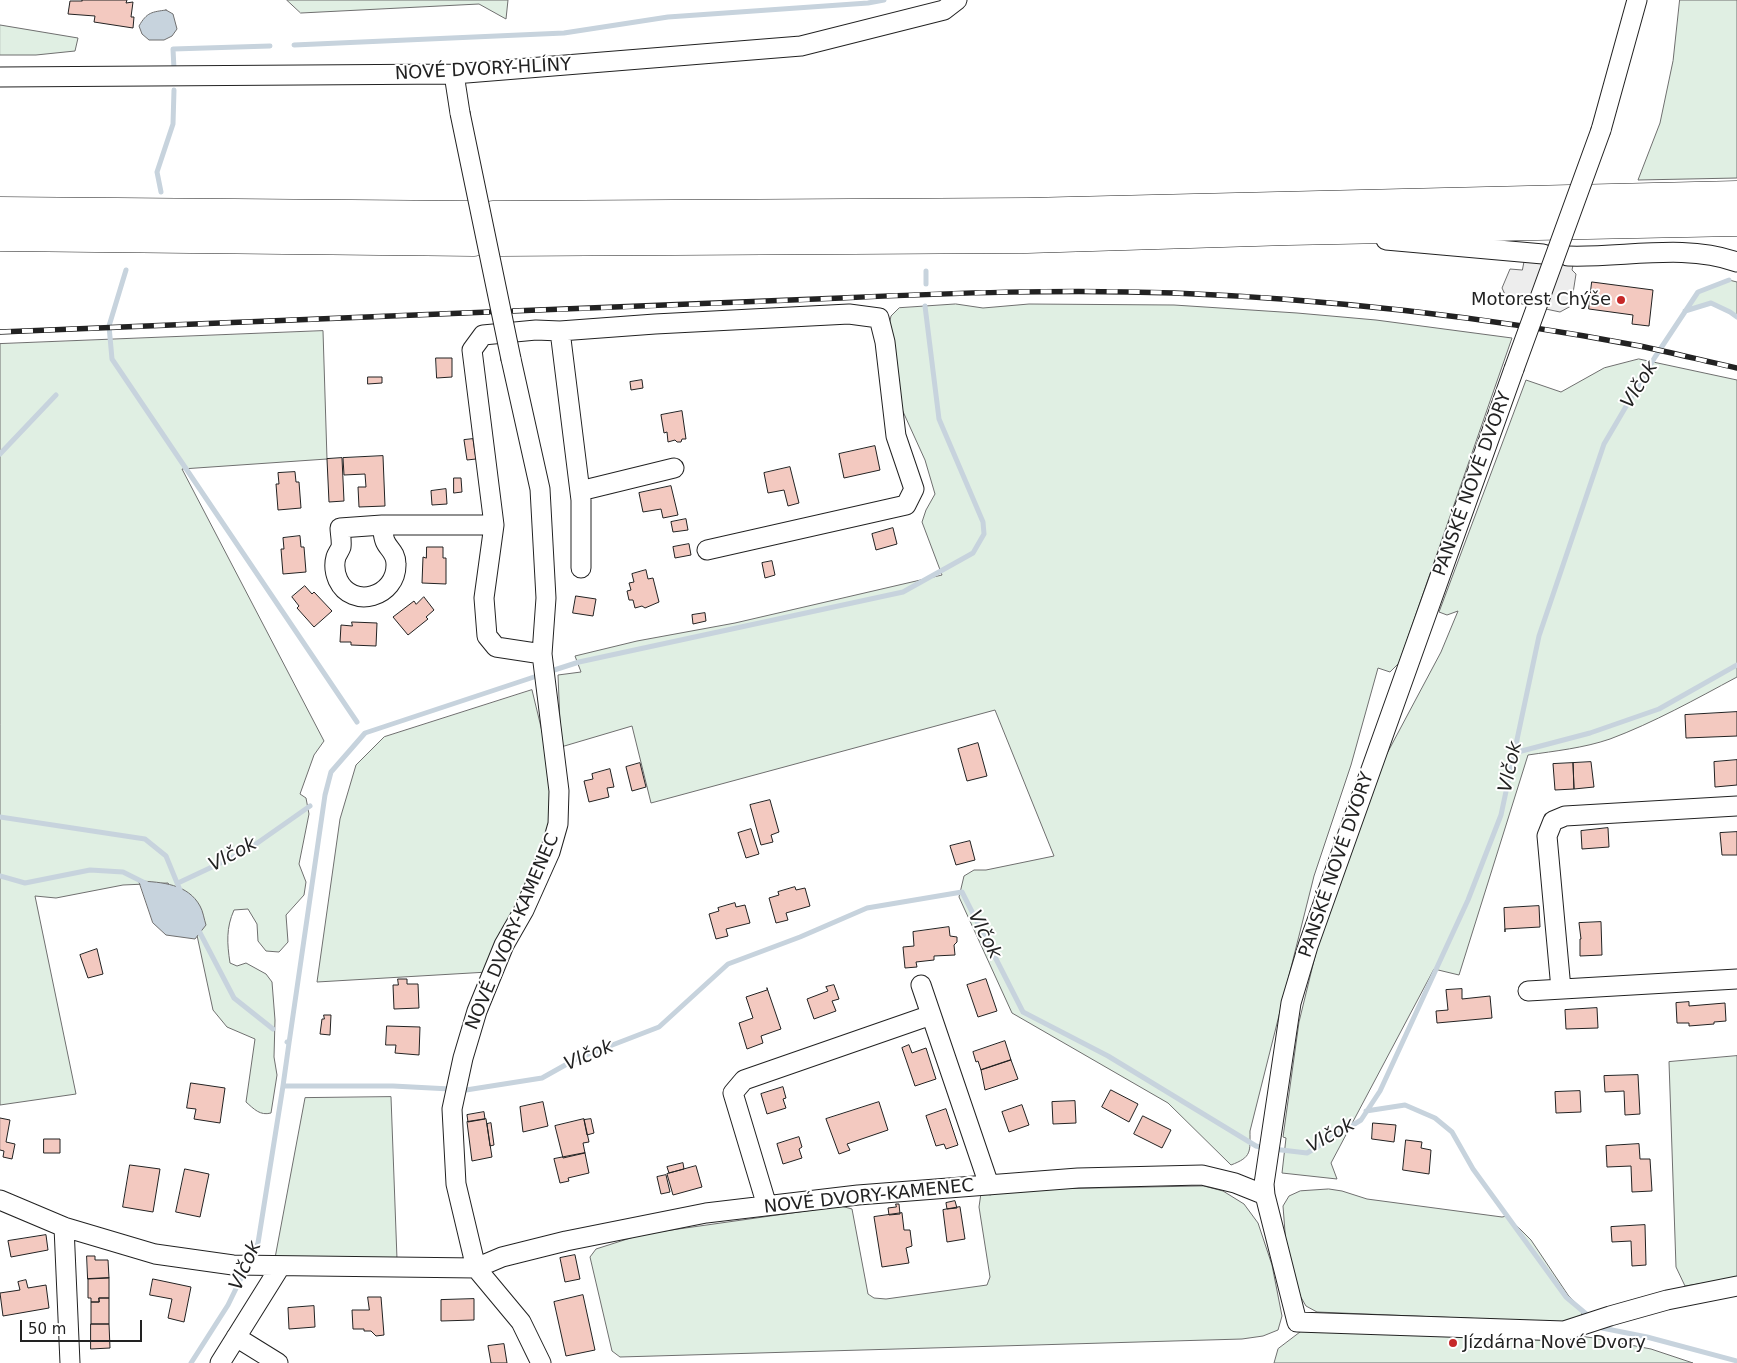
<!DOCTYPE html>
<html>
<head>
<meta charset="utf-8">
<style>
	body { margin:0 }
	#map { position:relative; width:1737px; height:1363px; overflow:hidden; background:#fff; font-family:"DejaVu Sans",sans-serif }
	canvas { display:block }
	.scale { position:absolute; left:20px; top:1320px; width:122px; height:22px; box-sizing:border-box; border:2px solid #222; border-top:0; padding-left:6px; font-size:15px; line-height:18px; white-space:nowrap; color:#222; -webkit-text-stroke:4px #fff; paint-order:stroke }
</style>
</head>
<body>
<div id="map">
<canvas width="1737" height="1363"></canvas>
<div class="scale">50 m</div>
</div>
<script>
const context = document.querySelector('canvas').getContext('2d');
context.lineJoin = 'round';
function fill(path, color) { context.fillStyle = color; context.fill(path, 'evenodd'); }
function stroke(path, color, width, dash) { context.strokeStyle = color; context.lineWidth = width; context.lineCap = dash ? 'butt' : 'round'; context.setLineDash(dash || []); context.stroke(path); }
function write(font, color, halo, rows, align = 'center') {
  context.font = font + ' "DejaVu Sans",sans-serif'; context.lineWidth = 4; context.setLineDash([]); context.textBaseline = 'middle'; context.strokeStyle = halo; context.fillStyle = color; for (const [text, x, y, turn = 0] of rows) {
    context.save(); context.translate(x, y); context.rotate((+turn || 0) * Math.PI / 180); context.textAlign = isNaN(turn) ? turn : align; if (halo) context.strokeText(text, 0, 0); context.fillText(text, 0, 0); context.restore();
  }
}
const green = new Path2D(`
	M287,0H508L506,19L479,4L301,13Z
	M1680,0H1737V178L1638,180L1660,123L1673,61Z
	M0,25L78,38L75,51L36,55H0Z
	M1729,280L1737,282V317L1730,312L1711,303L1684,311L1698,292Z
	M956,304L983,308L1029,304L1174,305L1297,313L1376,320L1512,338L1399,663L1390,672L1378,668L1351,765L1314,876L1250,1131C1250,1152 1252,1157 1231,1165L1168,1103L1012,1013L959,897L964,876L974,870H986L1054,856L995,710L651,803L632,726L561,747L558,675L581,672L575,656L637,641L735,623L942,575L922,522L926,510L935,494L925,460L900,405L888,330L891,316L899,308Z
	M323,331L327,459L182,469L324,741L314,755L300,794L306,798L309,814L299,864L306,882L304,895L286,915L288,942L279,952L266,951L258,941L257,924L248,909L234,910C226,928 227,943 230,963L237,966L246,963L266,974L272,982L275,1020L274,1057L277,1075L271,1113C260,1116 254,1109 246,1102L255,1039L227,1027L213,1010L195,926L168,883L123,885L56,898L35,896L76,1094L0,1105V344Z
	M1639,359L1737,380V677C1696,699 1653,723 1610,739C1584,748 1555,751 1528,755L1459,975L1434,969L1331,1163L1337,1179L1282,1173L1286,1138L1283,1137L1299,1022L1319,940L1383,761L1441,652L1458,611L1447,615L1439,612L1526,380L1561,392L1604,368Z
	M532,690L548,756L554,814L545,852L488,972L317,982L340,819L356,765L384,737Z
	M1737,1056V1278L1685,1286L1676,1267L1669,1062Z
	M391,1097L397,1259L275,1258L305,1098Z
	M1204,1186L1223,1191L1244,1204L1258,1223L1272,1265L1282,1316L1278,1330L1263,1336L1242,1339L620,1357L612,1351L590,1257L596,1249L643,1234L841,1206L852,1209L868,1294L874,1298L886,1299L987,1285L990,1277L979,1207L981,1193L995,1190Z
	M1329,1189L1342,1191L1367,1199L1502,1217L1507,1216L1531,1240L1568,1295L1583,1311L1580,1318L1559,1322L1317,1312L1306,1306L1299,1294L1286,1245L1283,1206L1289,1196L1300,1191Z
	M1307,1327L1565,1334L1594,1338L1651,1349L1693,1363H1274L1278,1349Z`);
fill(green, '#e0efe3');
stroke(green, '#6f6f6f', 1);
const parking = new Path2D(`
	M1526,253L1575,256L1572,270L1576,274L1571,306L1560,312L1508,301L1502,288L1510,269L1522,270Z`);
fill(parking, '#ededed');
stroke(parking, '#6f6f6f', 1);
const water = new Path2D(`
	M166,10L173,14L177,29L172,36L164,40H149L142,34L139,26C147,12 152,12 166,10Z
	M139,881C162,882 188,884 200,906C203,911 204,919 206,925L195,939L166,935L153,923Z`);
fill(water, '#c7d3dd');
stroke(water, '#6f6f6f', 1);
stroke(new Path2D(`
	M294,45L564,33L668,17L868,3L884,0
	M174,69L173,49L270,46
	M161,192L157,172L173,124L174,90
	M126,270L109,326L112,359L357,722
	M926,284V271
	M1685,311L1711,303L1730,312L1737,317
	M0,454L56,395
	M548,672L579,662L903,592L973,553L984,534L983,522L939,419L925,306
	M1514,753L1590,733L1659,709L1737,665
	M0,817L145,839L166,856L182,895
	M0,876L25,883L90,870L123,872L147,884
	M178,883L246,851L310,806
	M198,929L234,998L273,1029
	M289,1043L325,795L331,772L365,733L540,675
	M283,1086H393L450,1089
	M466,1090L542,1078L576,1059L659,1027L728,964L800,937L867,908L962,892L1023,1012L1108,1056L1256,1146L1265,1148
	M1366,1111L1405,1105L1435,1118L1452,1132L1473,1169L1566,1297L1591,1318
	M1273,1149L1307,1153L1361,1120L1380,1091L1468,900L1501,815L1539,636L1604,444L1655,357L1698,292L1729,280
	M250,1261L258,1243L283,1086L289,1043L287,1042
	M1602,1328L1647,1337L1737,1361
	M191,1363L228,1305L246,1268`), '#c7d3dd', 5);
const building = new Path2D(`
	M82,0H127L126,3L133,2L131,17H134L133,28L94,22L95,16L68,14L70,1H82Z
	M1592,282L1653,290L1649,326L1632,324L1633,315L1589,309Z
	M436,358H452V377L437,378Z
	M368,377H382V383L368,384Z
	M642,380L643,388L631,390L630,382Z
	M682,411L686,439H682L681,442H677L675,440L668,442L667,432L664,433L661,415Z
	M473,439L476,459L467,460L464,440Z
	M875,446L880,470L844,478L839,454Z
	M383,456L385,506L359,507L358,487H366L365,474L344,475L343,458Z
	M342,458L344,501L329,502L327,459Z
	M790,467L799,503L788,506L784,490L768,493L764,473Z
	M295,472L296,482H299L301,508L278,510L276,484H279L278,473Z
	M454,478H461L462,492L454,493Z
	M671,486L678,515L663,518L661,509L643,512L639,493Z
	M446,489L447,504L432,505L431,491Z
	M686,519L688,530L673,532L671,522Z
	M893,528L897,544L876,550L872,534Z
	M300,536L301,547H304L306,572L283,574L281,549H284L283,538Z
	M689,544L691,555L675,558L673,547Z
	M427,547H443V558H446V584L422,583L423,557L426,558Z
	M772,561L775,575L765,578L762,563Z
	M646,570L648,579L653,578L659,602L645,608L642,606L635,608L633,600H629L627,591L631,590L629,583L634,582L632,574Z
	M305,586L312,594L314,592L332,611L314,627L297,608L299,606L292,597Z
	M576,596L596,599L593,616L573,613Z
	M424,597L434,610L426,617L428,619L408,635L393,617L414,601L416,604Z
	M705,613L706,621L693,624L692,615Z
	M352,622L377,623L376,646L351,645V642H340L341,625L352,626Z
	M1737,712V736L1686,738L1685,715Z
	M978,743L987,776L967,781L958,749Z
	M1737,760V785L1715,787L1714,762Z
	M1591,762L1594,787L1574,789L1573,763Z
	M640,763L646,787L632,791L626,767Z
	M1573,763L1574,789L1555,790L1553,764Z
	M610,769L614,787L607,788L609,797L589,802L584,781L593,779L592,774Z
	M770,800L779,832L771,835L773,842L761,845L750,805Z
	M1608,828L1609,847L1582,849L1581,831Z
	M751,829L759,854L746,858L738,833Z
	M1737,832V855H1722L1720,833Z
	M970,841L975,860L956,865L950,846Z
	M795,887L796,890L805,888L810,906L786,913L788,920L776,923L769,898L779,895L778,892Z
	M735,903L736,907L745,905L750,923L726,929L728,936L716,939L709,914L719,911L718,908Z
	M1539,906L1540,927L1505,929V932L1504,908Z
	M1601,922L1602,955L1580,956V939H1581L1579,923Z
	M949,927L950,936L957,937V942L954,945L955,955L934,956V960L916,962L917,967L905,968L903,947L914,946L913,932Z
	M97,949L103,974L88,978L80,955Z
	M398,979H407V984H418L419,1008L394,1009L393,985H398Z
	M986,979L997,1011L978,1017L967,985Z
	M834,985L839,999L832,1001L836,1011L814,1019L807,999L828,991L826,987Z
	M767,988L781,1029L761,1036L763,1043L747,1049L739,1023L753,1018L746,997L767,990Z
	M1462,989V999L1490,996L1492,1018L1437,1023L1436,1011L1448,1010L1446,990Z
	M1689,1002V1006L1725,1003L1726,1021L1714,1022V1024L1689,1026V1023H1677L1676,1003Z
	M1597,1008L1598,1028L1566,1029L1565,1010Z
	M324,1015H331L330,1035L320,1034L322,1019H324Z
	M387,1026L420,1027L419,1055L395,1053L396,1045H386Z
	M1005,1041L1011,1060L981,1070L978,1061L976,1062L973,1052Z
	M909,1045L912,1053L926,1048L936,1079L915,1086L902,1048Z
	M1011,1060L1018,1079L985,1090L981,1070Z
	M1638,1075L1640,1114L1625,1115L1624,1091L1605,1092L1604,1076Z
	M191,1083L225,1088L220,1123L194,1119L196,1109L187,1108Z
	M783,1087L786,1098L783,1099L786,1108L767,1114L761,1094Z
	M1111,1090L1138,1104L1129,1122L1102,1107Z
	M1580,1091L1581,1112L1556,1113L1555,1092Z
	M1075,1101L1076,1123L1053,1124L1052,1102Z
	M543,1102L548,1126L523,1132L520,1107Z
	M879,1102L888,1130L847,1144L850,1150L839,1154L826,1119Z
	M1022,1105L1029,1125L1009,1132L1002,1112Z
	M946,1109L958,1145L946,1149L944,1144L936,1146L926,1116Z
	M484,1112L485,1119L468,1122L467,1115Z
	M1143,1116L1171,1130L1162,1148L1134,1134Z
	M0,1118L10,1120L6,1142L15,1144L12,1159L3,1157L4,1151L0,1150Z
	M486,1119L492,1157L472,1161L467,1122Z
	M584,1119L589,1142L583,1143L585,1153L563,1158L555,1126Z
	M591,1119L594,1133L587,1135L584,1120Z
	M491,1123L494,1145L490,1146L487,1124Z
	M1373,1123L1396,1125L1394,1142L1372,1139Z
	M799,1137L802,1147L799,1149L802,1158L783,1164L777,1144Z
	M44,1139H60V1153H44Z
	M1406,1140L1422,1142L1421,1148L1431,1150L1429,1174L1403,1170Z
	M1639,1144L1640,1159H1650L1652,1191L1632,1192L1631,1166L1607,1167L1606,1146Z
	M585,1153L589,1173L568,1178L569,1181L560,1183L554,1159Z
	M683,1163L684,1169L669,1173L667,1167Z
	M130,1165L160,1169L153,1212L123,1207Z
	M696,1166L702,1187L673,1195L667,1174Z
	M185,1169L209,1174L200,1217L176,1212Z
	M666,1175L670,1192L661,1194L657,1177Z
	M955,1201L957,1208L947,1209L946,1203Z
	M896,1204H899L900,1214L889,1215L888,1208L896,1207Z
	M960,1207L965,1239L947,1242L943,1210Z
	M902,1213L904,1230H910L912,1246L906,1248L909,1263L882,1267L874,1217Z
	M1645,1225L1646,1265L1632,1266L1631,1241L1612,1242L1611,1227Z
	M46,1235L48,1250L11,1257L8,1241Z
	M575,1255L580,1279L565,1282L560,1258Z
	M87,1256H95V1260H108L109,1278L88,1279Z
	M109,1278V1298H99V1302H91V1298H88V1279Z
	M153,1279L191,1287L184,1322L168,1318L172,1299L150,1295Z
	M26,1280L28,1288L46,1285L49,1308L3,1316L0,1293L20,1290L18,1282Z
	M583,1295L595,1350L566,1356L554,1302Z
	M368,1297H381L384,1335L376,1336L371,1331H364V1329H353L352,1310H369Z
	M99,1298H109V1324H91V1302H99Z
	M474,1299V1320L441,1321V1300Z
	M314,1306L315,1327L289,1329L288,1308Z
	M91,1324H109L110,1348L91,1349Z
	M504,1344L507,1363H491L488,1346Z`);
fill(building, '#f3c9c0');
stroke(building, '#222', 1);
const minor = new Path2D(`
	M454,74L460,113
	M0,77L454,74L801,46L944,10L957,0
	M1601,130L1637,0
	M1386,240L1543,254
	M1568,256C1624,258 1684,243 1737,262
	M560,331L581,500V568
	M511,359L540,489L546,598L542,654
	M1514,369L1308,946L1291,1003L1264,1184L1265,1195L1297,1322L1564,1331L1610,1316L1667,1300L1737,1286
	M580,491L674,468
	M382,525C383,530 383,536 385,541C388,549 396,552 396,564C397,597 352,610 338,580C335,573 334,564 336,557C337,554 340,550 341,547C342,541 340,533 340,528L382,525H494
	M921,985L989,1185
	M1561,989L1547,836L1553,821L1565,816L1737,806
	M1528,991L1737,979
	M0,1200L64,1227L155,1254L233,1265L476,1268L502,1257L566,1241L706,1213L858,1195L1078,1178L1202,1175L1235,1183L1265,1195
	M767,1206L733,1093L744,1080L931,1015
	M64,1227L70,1363
	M236,1337L278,1363
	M220,1363L280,1267
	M541,1363L521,1322L476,1268L456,1184L452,1109L463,1058L477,1011L504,945L524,910L550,852L558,824L559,791L542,654L496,647L487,636L484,598L494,525L472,350L483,335L536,330L560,331L655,324L849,314L879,318L885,342L896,436L914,489L906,505L707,550`);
const highway = new Path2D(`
	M0,211L469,215
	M493,215L1027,212L1737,195
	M0,237L474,242
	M499,242L1027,239L1288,231L1737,222`);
stroke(minor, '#222', 21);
stroke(highway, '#222', 29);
stroke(minor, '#fff', 19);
stroke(highway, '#fff', 28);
const rail = new Path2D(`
	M513,311C622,307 731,303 841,298C952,293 1063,289 1174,293C1330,299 1487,317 1640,346C1673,353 1705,361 1737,368
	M0,332L489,312`);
stroke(rail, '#222', 5.5);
stroke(rail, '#fff', 4, [11]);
const minorBridge = new Path2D(`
	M460,113L511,359
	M1514,369L1601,130`);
stroke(minorBridge, '#222', 21, []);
stroke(minorBridge, '#fff', 19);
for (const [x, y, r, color] of [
	[1621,300,5,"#c62828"],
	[1453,1343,5,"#c62828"]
]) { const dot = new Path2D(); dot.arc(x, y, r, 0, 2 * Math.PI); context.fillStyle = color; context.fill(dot); stroke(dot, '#fff', 2); }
write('18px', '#222', '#fff', [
	["NOVÉ DVORY-HLÍNY",483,70,-3],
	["PANSKÉ NOVÉ DVORY",1473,484,-70],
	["PANSKÉ NOVÉ DVORY",1337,865,-71],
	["NOVÉ DVORY-KAMENEC",513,932,-67],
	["NOVÉ DVORY-KAMENEC",869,1197,-6]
]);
write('18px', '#222', '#fff', [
	["Motorest Chýše",1611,300],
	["Jízdárna Nové Dvory",1463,1343,"left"]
], 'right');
write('italic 19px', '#222', '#fff', [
	["Vlčok",1640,385,-58],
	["Vlčok",1511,767,-78],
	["Vlčok",233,855,-28],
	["Vlčok",984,935,63],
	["Vlčok",589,1056,-23],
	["Vlčok",1331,1136,-29],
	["Vlčok",246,1266,-66]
]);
</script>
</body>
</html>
